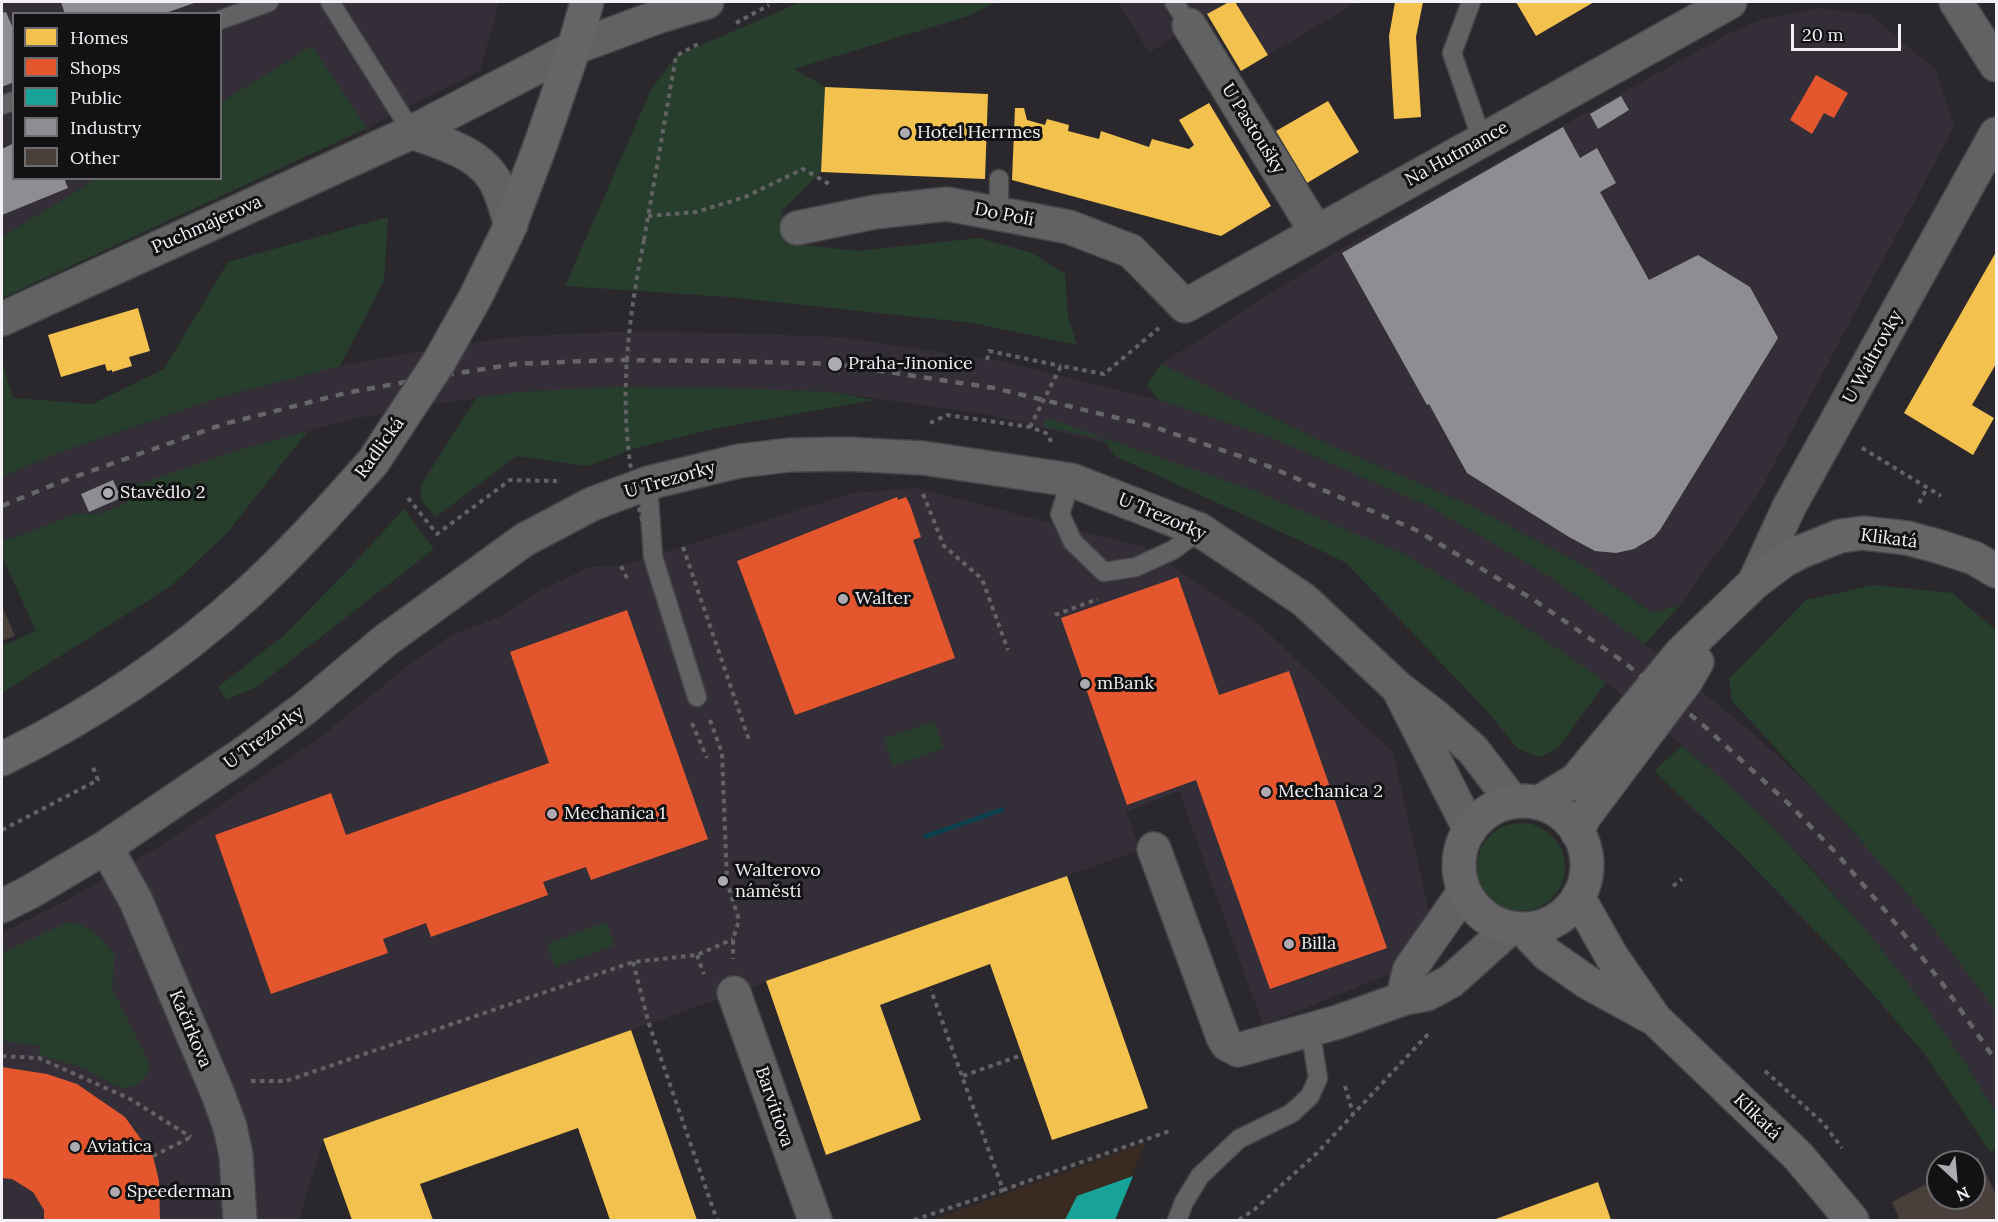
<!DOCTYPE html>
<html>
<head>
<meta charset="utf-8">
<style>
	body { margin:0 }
	#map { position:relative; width:1998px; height:1222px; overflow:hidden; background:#2a282c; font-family:Lora,serif }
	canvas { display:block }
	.frame { position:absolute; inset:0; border:3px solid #f3f1f5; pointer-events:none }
	.legend { position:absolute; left:12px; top:12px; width:210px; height:168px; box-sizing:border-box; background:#121113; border:2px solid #6c6b6d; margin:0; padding:8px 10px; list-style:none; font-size:18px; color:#f3f1f5 }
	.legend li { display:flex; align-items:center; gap:12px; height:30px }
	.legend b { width:30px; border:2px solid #6c6b6d }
	.north { position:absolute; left:1926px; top:1150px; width:60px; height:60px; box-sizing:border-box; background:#121113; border:2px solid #6c6b6d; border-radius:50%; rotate:154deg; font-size:16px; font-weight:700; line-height:24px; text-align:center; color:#f3f1f5 }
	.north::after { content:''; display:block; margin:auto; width:21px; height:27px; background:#adabaf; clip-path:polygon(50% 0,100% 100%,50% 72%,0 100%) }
	.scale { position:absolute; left:1791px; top:24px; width:110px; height:27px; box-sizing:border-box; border:3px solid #f3f1f5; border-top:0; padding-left:8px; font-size:18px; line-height:21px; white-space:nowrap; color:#f3f1f5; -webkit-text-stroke:4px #121113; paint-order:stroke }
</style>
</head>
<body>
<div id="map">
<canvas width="1998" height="1222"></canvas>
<div class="frame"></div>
<ul class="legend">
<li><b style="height:16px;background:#f2c14e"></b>Homes</li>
<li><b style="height:16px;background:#e4572e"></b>Shops</li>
<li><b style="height:16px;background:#17a398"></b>Public</li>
<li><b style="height:16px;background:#8d8d92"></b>Industry</li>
<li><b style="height:16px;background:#49403c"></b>Other</li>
</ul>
<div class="north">N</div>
<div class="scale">20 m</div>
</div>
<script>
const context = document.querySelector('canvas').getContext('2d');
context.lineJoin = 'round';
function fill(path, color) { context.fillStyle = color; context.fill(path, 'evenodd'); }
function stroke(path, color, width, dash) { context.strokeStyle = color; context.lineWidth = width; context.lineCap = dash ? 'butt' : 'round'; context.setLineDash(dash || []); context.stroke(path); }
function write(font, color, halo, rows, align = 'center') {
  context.font = font + ' Lora,serif'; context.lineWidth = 6; context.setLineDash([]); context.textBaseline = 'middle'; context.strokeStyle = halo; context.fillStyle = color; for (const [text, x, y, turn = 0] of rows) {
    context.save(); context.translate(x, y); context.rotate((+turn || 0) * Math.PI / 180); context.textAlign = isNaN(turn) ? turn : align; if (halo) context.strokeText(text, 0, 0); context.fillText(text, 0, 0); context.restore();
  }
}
fill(new Path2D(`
	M2,2H499L480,71L367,128L312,46L221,102L220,14H14V178L96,179L2,237Z
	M1118,2H1362L1354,4L1241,71L1207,14L1149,53Z
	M1821,8L1870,15L1936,70L1954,127L1756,498L1680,605L1654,613L1583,565L1471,506L1330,445L1161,364L1334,253L1728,34L1762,19Z
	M612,332L730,333L838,337L1000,361L1159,400L1272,438L1429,506L1549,576L1639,639L1758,738L1811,787L1857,836L1909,896L1996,1011V1113L1966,1064L1920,999L1867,931L1816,873L1772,826L1722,779L1606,682L1519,623L1404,554L1143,452L989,415L832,392L729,388L613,387L518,392L425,406L352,419L239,450L126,503L98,514L79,513L2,542V477L50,456L217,398L340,366L416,352L512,337Z
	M916,488L1144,547L1257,622L1393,753L1432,924L1415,964L1263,1025L1179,791L1126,812L1140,850L323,1139L299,1220H2V933L64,902L158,847L317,740L406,667L451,635L502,616L543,589L590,567L621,566L853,493Z`), '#342e39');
fill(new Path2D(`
	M1145,1143L1114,1220H933Z`), '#3a2b22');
fill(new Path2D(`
	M801,2H997L968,16L794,69L825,87L821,172L782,211L785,243L858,251L979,238L1032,253L1065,274L1068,317L1077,345L973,323L729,297L565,286L651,90L676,56Z
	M312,46L367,128L2,298V237L96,179L220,178L221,102Z
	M388,217L384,281L340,366L217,398L50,456L2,477V360L13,398L92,404L164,369L228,262Z
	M1161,364L1330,445L1471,506L1583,565L1653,613L1680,605L1645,644L1549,576L1429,506L1272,438L1159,400L1147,385Z
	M613,387L729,388L832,392L874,400L718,428L635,448L588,466L516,456L436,517L421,500V485L476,398L518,392Z
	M1047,418L1252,490L1404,554L1519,623L1606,682L1558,748L1539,757L1518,749L1487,711L1346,563L1316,548L1115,456L1103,439L1043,426Z
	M308,431L227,533L171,586L2,693V646L36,631L2,556V542L79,513L98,514L126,503L133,486L239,450Z
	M404,509L434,549L258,686L226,700L218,687L283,636L345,573Z
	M1874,585L1952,593L1996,630V1011L1909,896L1857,836L1732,701L1729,679L1806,600Z
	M934,721L944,748L893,766L884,739Z
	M1682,746L1722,779L1772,826L1867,931L1920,999L1966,1064L1996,1113V1148L1990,1152L1923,1052L1844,961L1737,850L1654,771Z
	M1477 867a44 44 0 1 1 88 0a44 44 0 1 1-88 0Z
	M72,922C92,927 103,939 115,955L112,988L150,1065C148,1077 137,1088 124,1088C114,1087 95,1074 85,1069C71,1063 54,1060 39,1055L40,1046L2,1041V953L66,923Z
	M606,922L615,945L555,967L547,944Z`), '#273e2d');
fill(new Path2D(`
	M1003,807L1005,811L925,839L923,835Z`), '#09414e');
fill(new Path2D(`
	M1229,2H1235L1268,55L1241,71L1207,14Z
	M1395,2H1423L1416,37L1421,117L1394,119L1389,36Z
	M1516,2H1594L1536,36Z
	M825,87L988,94L985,179L821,172Z
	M1328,101L1359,152L1307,183L1276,131Z
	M1209,103L1271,206L1221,236L1012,180L1015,108H1024L1027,120L1045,125L1047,119L1069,125L1068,131L1099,139L1101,131L1149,147L1152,139L1189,149L1194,145L1179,120Z
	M1996,252V364L1972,405L1994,418L1973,455L1904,413Z
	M138,308L150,351L129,357L132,366L112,372V370L107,371L105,364L61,377L48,335Z
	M1067,876L1148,1108L1052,1140L990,964L880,1005L921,1120L826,1155L766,981Z
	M631,1030L697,1220H610L578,1128L420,1184L433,1220H352L323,1139Z
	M1598,1182L1611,1220H1493Z`), '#f2c14e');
fill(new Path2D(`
	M1816,75L1848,93L1834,118L1824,113L1812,134L1790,120Z
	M897,497L898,500L906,497L910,505L921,537L913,540L955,658L795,715L737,561Z
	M1178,577L1219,695L1289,671L1387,948L1270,989L1196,780L1127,805L1061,618Z
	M627,610L708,839L591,880L586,867L543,882L548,895L431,937L426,923L383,939L388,953L271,994L215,835L331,793L346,835L549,763L510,652Z
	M2,1067L47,1074L77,1084L125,1117L153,1156L159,1181L160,1220H44V1210L33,1192L12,1179L2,1178Z`), '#e4572e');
fill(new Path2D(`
	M1133,1176L1115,1220H1065L1077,1196Z`), '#17a398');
fill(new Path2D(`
	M61,2H197L163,14H65Z
	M6,12L14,31V82L2,87V13Z
	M1621,96L1629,110L1598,129L1590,114Z
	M1563,127L1580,158L1597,148L1616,183L1600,192L1649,280L1698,255L1750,287L1778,338L1660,530L1654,537L1634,549L1616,553L1595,551L1569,537L1467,473L1429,404L1427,405L1342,253Z
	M14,143V178H64L68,188L2,215V149Z
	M113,480L121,498L89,512L81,494Z`), '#8d8d92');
fill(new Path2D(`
	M2,606L15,636L2,641Z
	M1978,1157L1996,1195V1220H1900L1892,1202L1938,1178V1198H1974V1162H1968Z`), '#49403c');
const lane = new Path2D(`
	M330,2L412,132
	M1174,2L1189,25
	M1471,2L1452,53L1482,140
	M220,20L269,2
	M2,105L14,101
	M999,179V214
	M1071,480L1060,514L1073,542L1104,572L1136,567L1173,550L1200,530
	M648,483L653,557L697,697
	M1177,1220L1184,1202L1200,1176L1239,1139L1292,1113L1310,1096L1318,1078L1310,1029`);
const street = new Path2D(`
	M1956,2L1996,65
	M1189,25L1317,233
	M412,132C446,145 484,153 499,189C504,201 507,213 511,225
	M797,228L875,212L947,204L1069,227L1131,251L1185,306L1730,2
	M2,319L412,132L574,48L660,16L707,2
	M1754,583L1789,507L1996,134
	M1400,692L1470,830
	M106,847L136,901L218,1094L230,1127L236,1155L240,1220
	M1154,849L1223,1037L1227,1044L1238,1050L1338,1022L1405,998L1427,994L1451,981L1510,928
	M2,906L30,892L106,847L246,752L305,708L386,640L524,540L592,504L648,483L739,461L789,455L846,454L923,458L1071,480L1200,530L1304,600L1398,688L1435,716L1473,750L1513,802
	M734,993L815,1220
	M1405,998L1406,983L1410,969L1464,892`);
const secondary = new Path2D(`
	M507,233L540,146L574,48L587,2
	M2,759C90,716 174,660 247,594C292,553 333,507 373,462
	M1459 865a64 64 0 1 1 128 0a64 64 0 1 1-128 0Z
	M1538,803L1576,780L1681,653L1754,583L1783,561L1800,552L1840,536L1863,533L1907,538L1937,546L1974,558L1996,571
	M1577,832L1584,817L1686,681L1697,662
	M1578,897L1612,957L1655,1019L1798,1156L1852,1220
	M1524,930L1547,954L1587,982L1649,1016`);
stroke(lane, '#464547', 21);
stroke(street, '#464547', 36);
stroke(secondary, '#464547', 36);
stroke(new Path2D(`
	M736,23L769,5
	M648,216L696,212L745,197L803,169L831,185
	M644,240L676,56L698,44
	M987,360L989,351L1061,366
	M930,423L947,415L1030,427L1048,434L1051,442
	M1030,427L1061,366L1104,374L1159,328
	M1862,448L1941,496
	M923,494L944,546L982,579L1008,650
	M408,498L437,534L510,480L557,481
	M1919,503L1927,488
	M683,547L750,743
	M621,566L629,582
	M1055,615L1098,599
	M710,720L722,753L727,882L739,920L733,939V959
	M692,723L707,758
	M2,830L98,780L92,765
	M1673,886L1682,879
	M697,955L704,974
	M633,962L649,1024L717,1220
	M2,1056L39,1058L130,1099L191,1137
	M1765,1071L1823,1123L1842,1148
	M963,1076L1022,1055
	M251,1081H286L633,962L697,955L733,939
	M1345,1086L1353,1113
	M153,1156L191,1137
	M1003,1190L1172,1130
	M914,1220L1003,1190L931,990
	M1239,1220L1255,1209L1317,1153L1431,1031`), '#636365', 4, [4.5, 4.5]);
stroke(lane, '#616263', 18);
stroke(street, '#616263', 33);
stroke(secondary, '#656466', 33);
stroke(new Path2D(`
	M2,506L60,482L224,424L346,393L421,379L515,364L612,360L730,361L835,364L994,388L1151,426L1263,464L1416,530L1534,600L1621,660L1702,724L1791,806L1837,854L1888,914L1942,983L1996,1061`), '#666568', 4.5, [8, 8]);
const secondaryBridge = new Path2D(`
	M373,462L439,362L475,298L507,233`);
stroke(secondaryBridge, '#464547', 36, []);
stroke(new Path2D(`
	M644,240C626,330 616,418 639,508C647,544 662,578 674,612C684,641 693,670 703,699`), '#636365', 4, [4.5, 4.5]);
stroke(secondaryBridge, '#656466', 33);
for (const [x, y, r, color] of [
	[905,133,6,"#adabaf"],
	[835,364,8,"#adabaf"],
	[108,493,6,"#adabaf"],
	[843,599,6,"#adabaf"],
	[1085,684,6,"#adabaf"],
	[1266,792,6,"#adabaf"],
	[552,814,6,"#adabaf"],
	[723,881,6,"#adabaf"],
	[1289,944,6,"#adabaf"],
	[75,1147,6,"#adabaf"],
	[115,1192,6,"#adabaf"]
]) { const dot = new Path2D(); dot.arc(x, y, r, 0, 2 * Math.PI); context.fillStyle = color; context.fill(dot); stroke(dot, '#121113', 2); }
write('18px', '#f3f1f5', '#121113', [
	["U Pastoušky",1253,129,58],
	["Na Hutmance",1457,154,-29],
	["Do Polí",1004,215,11],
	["Puchmajerova",207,225,-24],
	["U Waltrovky",1873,357,-61],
	["Radlická",380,448,-54],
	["U Trezorky",670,480,-16],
	["U Trezorky",1162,517,23],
	["Klikatá",1889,539,7],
	["U Trezorky",264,738,-36],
	["Kačírkova",190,1029,67],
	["Barvitiova",774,1107,71],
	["Klikatá",1757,1117,44]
]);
write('18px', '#f3f1f5', '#121113', [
	["Hotel Herrmes",917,133],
	["Praha-Jinonice",848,364],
	["Stavědlo 2",120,493],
	["Walter",855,599],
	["mBank",1097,684],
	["Mechanica 2",1278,792],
	["Mechanica 1",564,814],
	["Walterovo",735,871],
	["náměstí",735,892],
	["Billa",1301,944],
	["Aviatica",87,1147],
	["Speederman",127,1192]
], 'left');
</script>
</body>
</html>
